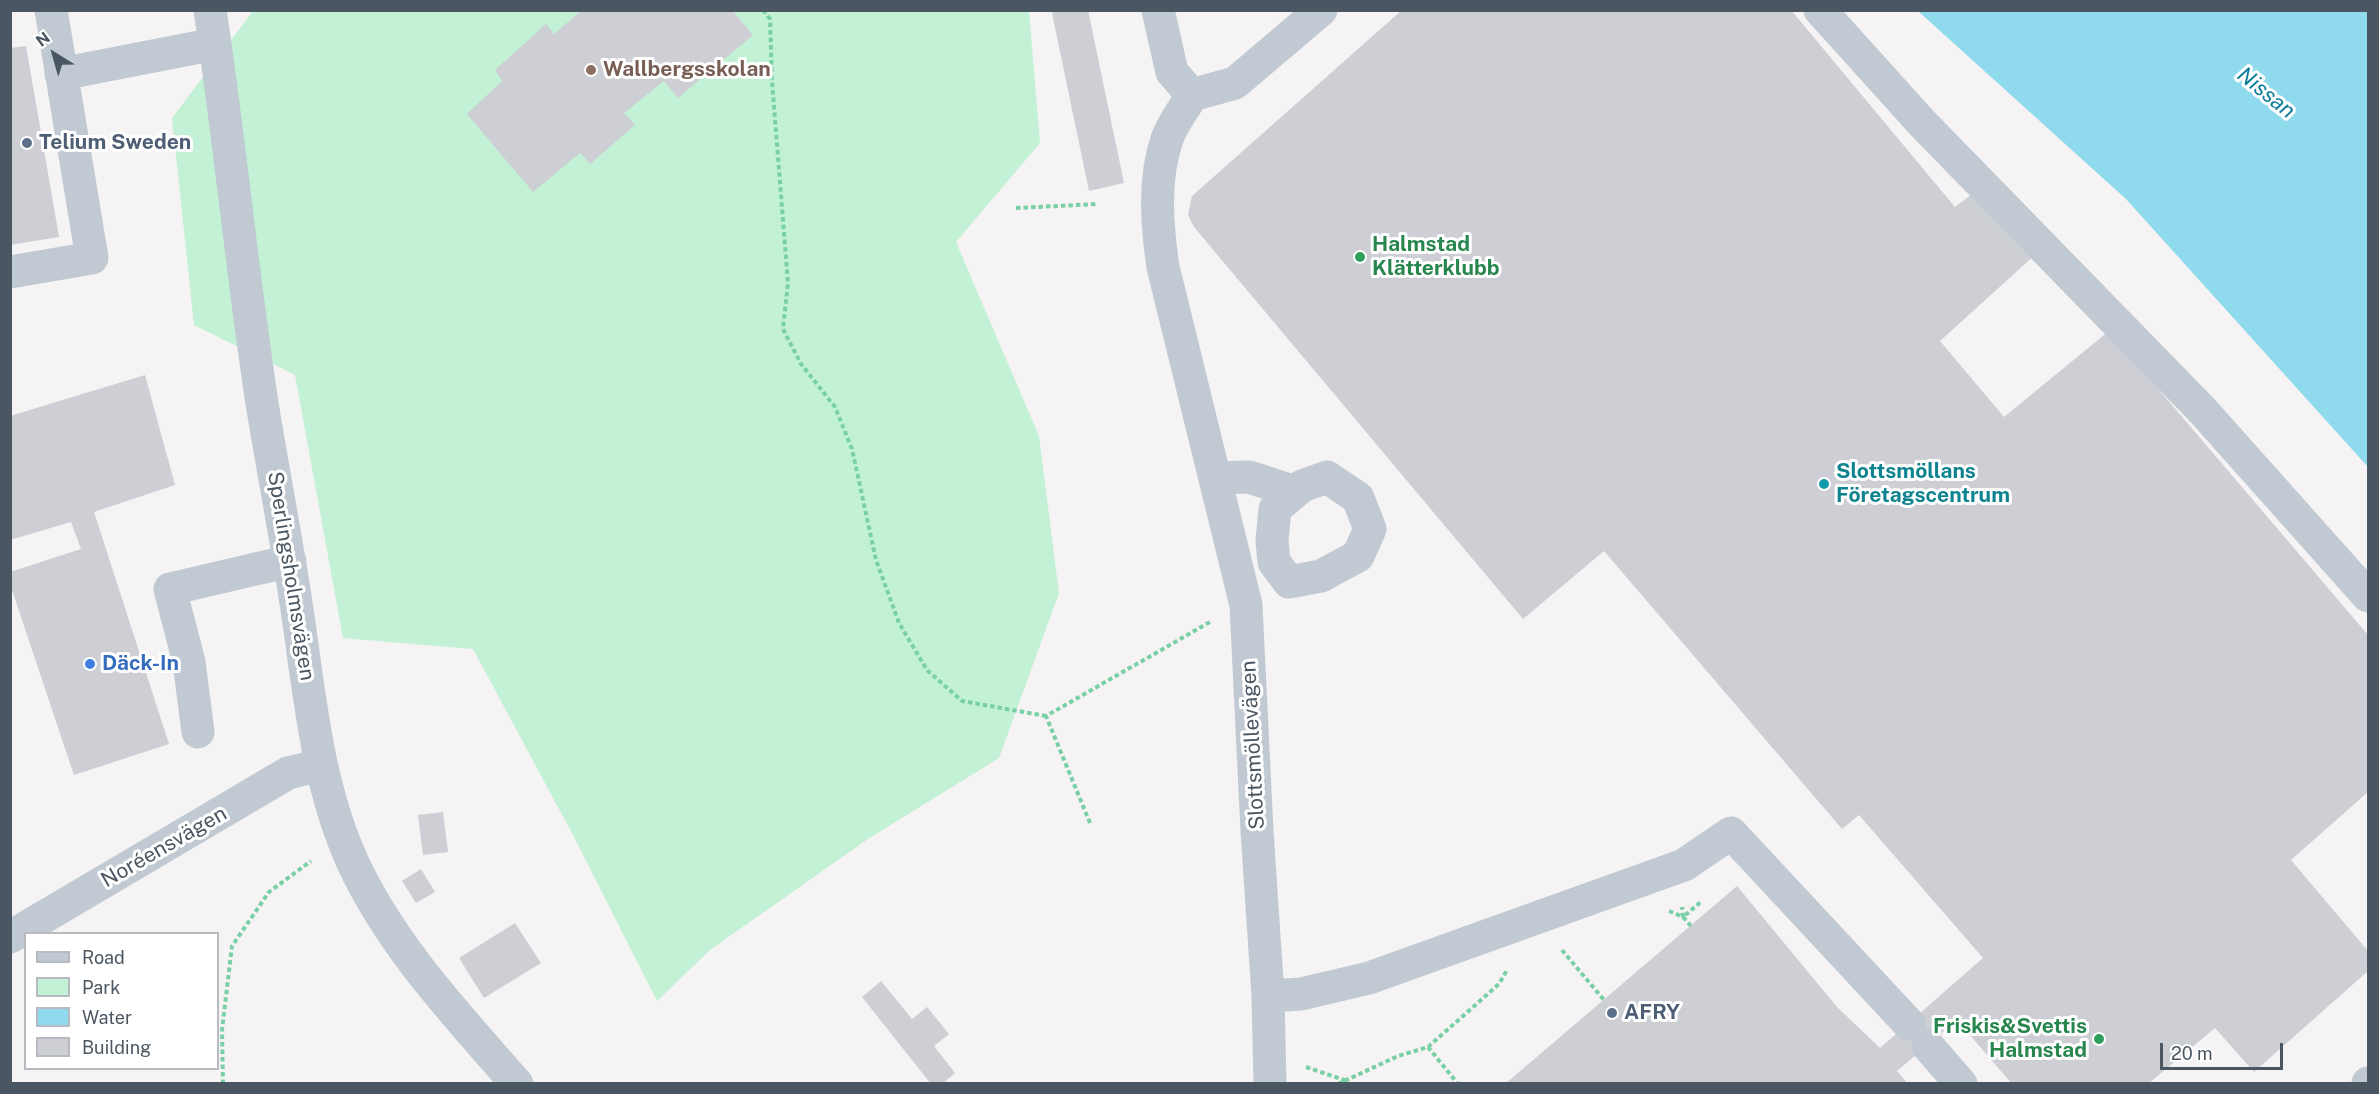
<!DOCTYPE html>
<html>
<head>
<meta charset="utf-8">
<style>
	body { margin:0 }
	#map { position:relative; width:2379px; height:1094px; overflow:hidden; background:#f5f3f3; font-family:"Public Sans",sans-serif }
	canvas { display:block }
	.frame { position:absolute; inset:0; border:12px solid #4a5661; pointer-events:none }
	.legend { position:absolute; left:24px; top:932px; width:195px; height:138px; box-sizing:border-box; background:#fff; border:2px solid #b7bbc0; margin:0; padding:8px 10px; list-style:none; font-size:18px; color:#4a5661 }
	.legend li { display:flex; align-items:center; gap:12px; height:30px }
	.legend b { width:30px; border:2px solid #b7bbc0 }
	.north { position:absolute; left:24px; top:24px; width:60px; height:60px; -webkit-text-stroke:4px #fff; paint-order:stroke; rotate:323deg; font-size:16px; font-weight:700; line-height:24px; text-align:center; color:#4a5661 }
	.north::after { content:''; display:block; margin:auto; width:21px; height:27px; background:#4a5661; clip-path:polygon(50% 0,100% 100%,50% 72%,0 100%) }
	.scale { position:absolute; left:2160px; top:1043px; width:123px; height:27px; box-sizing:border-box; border:3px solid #4a5661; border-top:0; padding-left:8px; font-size:18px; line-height:21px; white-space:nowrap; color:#4a5661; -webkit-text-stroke:4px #fff; paint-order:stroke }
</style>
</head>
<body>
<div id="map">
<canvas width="2379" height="1094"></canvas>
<div class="frame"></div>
<ul class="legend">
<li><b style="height:8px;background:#c1cad2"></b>Road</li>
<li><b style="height:16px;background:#c3f1d5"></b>Park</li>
<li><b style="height:16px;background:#90daee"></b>Water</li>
<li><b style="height:16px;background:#cdcfd5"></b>Building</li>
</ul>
<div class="north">N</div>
<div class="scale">20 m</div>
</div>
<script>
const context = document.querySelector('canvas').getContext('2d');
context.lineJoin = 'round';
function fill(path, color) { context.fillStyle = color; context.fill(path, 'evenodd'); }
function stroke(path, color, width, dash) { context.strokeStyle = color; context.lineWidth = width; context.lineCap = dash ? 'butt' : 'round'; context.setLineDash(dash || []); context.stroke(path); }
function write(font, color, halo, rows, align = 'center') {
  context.font = font + ' "Public Sans",sans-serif'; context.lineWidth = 6; context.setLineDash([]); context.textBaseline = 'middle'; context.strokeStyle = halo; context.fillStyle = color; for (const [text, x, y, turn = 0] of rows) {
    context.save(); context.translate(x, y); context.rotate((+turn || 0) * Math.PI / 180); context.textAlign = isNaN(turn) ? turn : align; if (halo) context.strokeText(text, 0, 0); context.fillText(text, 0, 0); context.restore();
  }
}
fill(new Path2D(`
	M253,11H1029L1040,143L956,242L1039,436L1059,593L999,758L868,839L710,950L657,1001L574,837L473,649L343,638L295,375L194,325L172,118Z`), '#c3f1d5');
fill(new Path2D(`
	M1918,11H2368V467L2126,199Z`), '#90daee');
fill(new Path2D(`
	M582,10H732L753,35L678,98L664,81L624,113L635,125L590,164L580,153L533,192L467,114L502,81L495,70L546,24L554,34Z
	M1063,10H1088L1124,183L1089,191L1052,13Z
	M1402,10H1791L1955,207L1976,191L2036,254L1940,341L2004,417L2109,331L2368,635V792L2291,860L2368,951V971L2254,1072L2215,1028L2148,1084H2012L1957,1020L1897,1071L1908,1084H1505L1737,886L1837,1007L1880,1048L1983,958L1859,815L1842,829L1604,551L1523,619L1194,227L1188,215L1192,196Z
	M26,46L59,237L10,245V48Z
	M145,375L175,485L94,512L169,744L74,775L10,584V572L81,549L71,522L10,540V416Z
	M443,812L448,852L423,855L418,815Z
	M421,869L435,892L416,903L402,881Z
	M515,923L541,963L484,998L459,958Z
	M881,981L912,1019L927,1007L949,1034L934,1046L955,1073L942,1084H931L862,997Z`), '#cdcfd5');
stroke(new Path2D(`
	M763,10L770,19L772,81L788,283L783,329L801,364L835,407L852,449L876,560L899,623L927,670L962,701L1046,716
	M1016,208L1098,204
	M1090,823L1046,716L1210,622
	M1669,911L1683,917L1682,907
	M1691,926L1683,917L1702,901
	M1562,950L1604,1000
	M1428,1047L1458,1084
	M1306,1067L1344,1080L1347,1084
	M223,1084L222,1030L232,946L269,892L311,861
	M1338,1084L1398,1056L1428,1047L1499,984L1507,970`), '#7ad0a6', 4, [4.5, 3]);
stroke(new Path2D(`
	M210,10C230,141 242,273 262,403C272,465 284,527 294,590C309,682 314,778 353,863C392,947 457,1015 517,1084
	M1158,10L1172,72L1192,95
	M1820,10L1923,124L2202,410L2368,596
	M61,74L215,44
	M10,272L92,258L51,10
	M1327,477L1358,498L1370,529L1358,556L1321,576L1289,582L1274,562L1272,541L1275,509L1302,486Z
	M1215,478L1249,477L1295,492
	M198,732L189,662L170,589L290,561
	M10,937L288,773L321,765
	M1268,996L1301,994L1369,978L1684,865L1731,833L1909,1024
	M1928,1046L1961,1084
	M1270,1084L1268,996L1257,831L1246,605L1163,267C1157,226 1153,180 1167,139C1172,124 1184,109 1192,95L1235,83L1321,10
	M2368,1084V1083`), '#c1cad2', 33);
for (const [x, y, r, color] of [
	[591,70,6,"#8d6e63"],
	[27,143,6,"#5c6f8a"],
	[1360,257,6,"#2e9e5b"],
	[1824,484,6,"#0f9aa8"],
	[90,664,6,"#3f7fe0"],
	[1612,1013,6,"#5c6f8a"],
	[2099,1039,6,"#2e9e5b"]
]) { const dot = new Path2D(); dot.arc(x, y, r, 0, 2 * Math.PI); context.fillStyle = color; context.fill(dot); stroke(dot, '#fff', 2); }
write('bold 21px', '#785e54', '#fff', [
	["Wallbergsskolan",603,70]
], 'left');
write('bold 21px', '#4e5e75', '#fff', [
	["Telium Sweden",39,143],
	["AFRY",1624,1013]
], 'left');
write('bold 21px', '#27864d', '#fff', [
	["Halmstad",1372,245],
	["Klätterklubb",1372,269],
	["Friskis&Svettis",2087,1027,"right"],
	["Halmstad",2087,1051,"right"]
], 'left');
write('bold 21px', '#0d838f', '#fff', [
	["Slottsmöllans",1836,472],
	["Företagscentrum",1836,496]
], 'left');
write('21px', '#4a5661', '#fff', [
	["Sperlingsholmsvägen",291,576,81],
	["Slottsmöllevägen",1253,745,-93],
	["Noréensvägen",164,847,-30]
]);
write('bold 21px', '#366cbe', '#fff', [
	["Däck-In",102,664]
], 'left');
write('italic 22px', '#0c7c9b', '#fff', [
	["Nissan",2266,93,39]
]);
</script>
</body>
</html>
